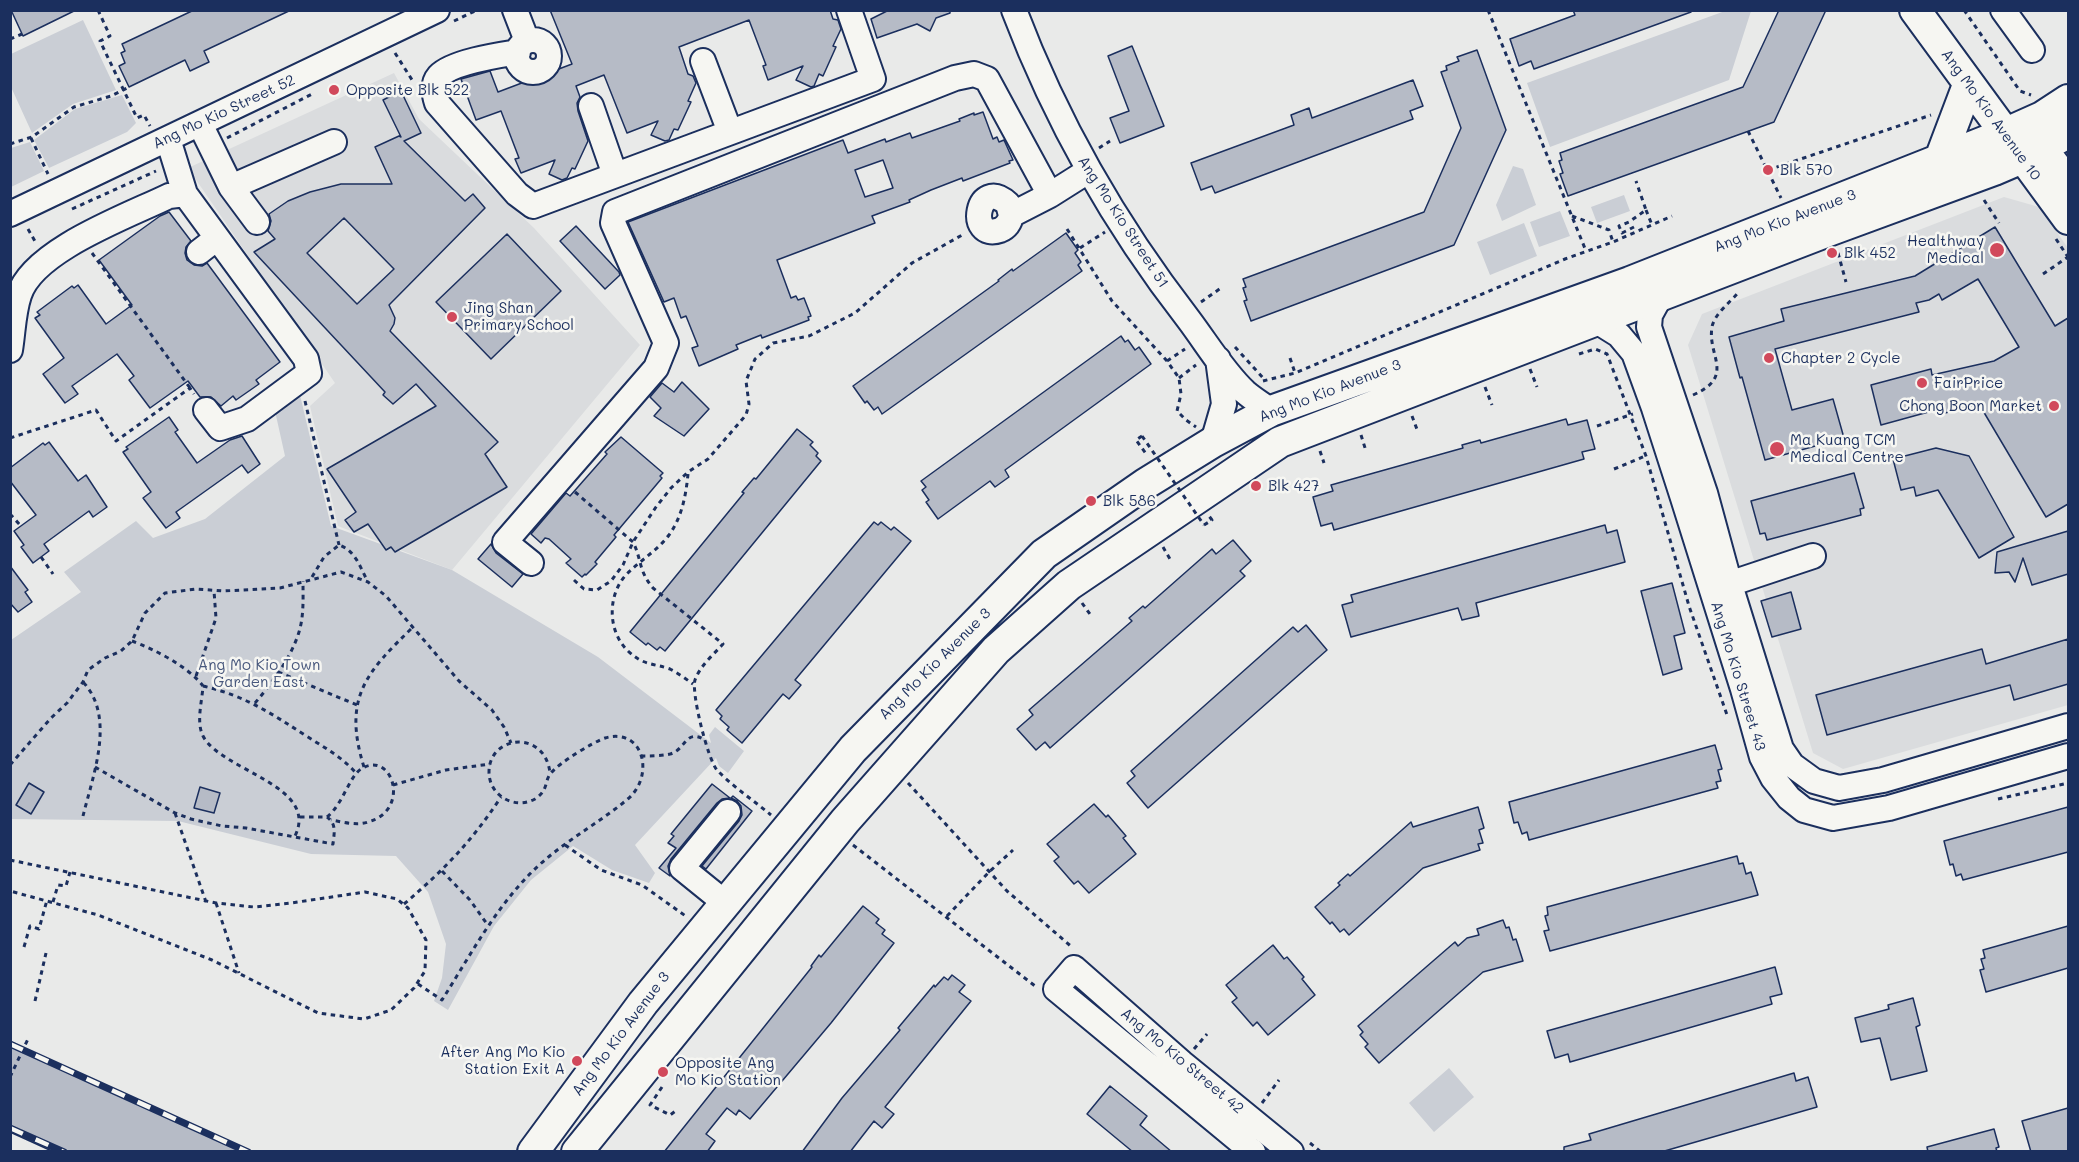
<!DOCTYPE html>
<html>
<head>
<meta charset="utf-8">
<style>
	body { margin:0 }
	#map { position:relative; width:2079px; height:1162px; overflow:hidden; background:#e9eae9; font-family:Mali,sans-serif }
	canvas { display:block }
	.frame { position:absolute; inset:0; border:12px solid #1b2f5e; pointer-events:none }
</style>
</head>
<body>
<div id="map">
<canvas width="2079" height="1162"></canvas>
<div class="frame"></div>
</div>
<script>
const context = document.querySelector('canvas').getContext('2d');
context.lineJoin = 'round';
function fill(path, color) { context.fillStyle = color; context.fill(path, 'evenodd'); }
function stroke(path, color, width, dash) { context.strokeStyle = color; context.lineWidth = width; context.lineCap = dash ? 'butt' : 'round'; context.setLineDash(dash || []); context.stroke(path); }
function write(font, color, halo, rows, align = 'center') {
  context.font = font + ' Mali,sans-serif'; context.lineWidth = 5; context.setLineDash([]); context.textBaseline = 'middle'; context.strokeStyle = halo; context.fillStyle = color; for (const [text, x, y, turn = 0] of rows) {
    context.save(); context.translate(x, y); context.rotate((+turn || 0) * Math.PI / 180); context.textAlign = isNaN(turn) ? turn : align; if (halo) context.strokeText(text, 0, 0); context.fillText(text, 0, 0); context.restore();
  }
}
fill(new Path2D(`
	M394,73L419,119L534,228L640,345L452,570L338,526L310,406L335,383L188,168Z
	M2004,197L2039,207L2068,248V705L1843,769L1813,753L1688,345L1702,314Z`), '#dadcde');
fill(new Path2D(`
	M1725,11H1751L1729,80L1550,147L1527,83Z
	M83,20L116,90L73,104L32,133L11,87V54Z
	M122,95L136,123L127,132L49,168L34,140L75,109Z
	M30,142L44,171L11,187V148Z
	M1513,166L1523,169L1536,205L1502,221L1496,205Z
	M1624,195L1630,211L1597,223L1591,207Z
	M1560,211L1570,236L1539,247L1530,222Z
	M1524,223L1537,256L1490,275L1477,242Z
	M300,395L331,526L452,570L598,657L711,743L709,735L715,727L744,751L728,773L719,766L716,758L635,845L655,873L649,883L612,870L573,846L531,880L494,926L448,1010L434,1001L442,978L446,944L428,892L396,856L311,854L178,821L11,819V640L81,592L64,572L136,521L153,538L205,519L285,456L275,411Z
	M1449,1068L1474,1097L1434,1132L1409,1103Z`), '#caced5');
const building = new Path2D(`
	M11,10H76L23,36Z
	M194,10H291L204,51L209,62L190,71L185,60L129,87L119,66L125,63L121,53L125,51L122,44Z
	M550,10H830L833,19L838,20L841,29L833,46L836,47L823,76L819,74L814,86L811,87L796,80L803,66L768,80L763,66L766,65L749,20L679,47L688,74L693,76L696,83L688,101L691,102L678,130L674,129L669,140L665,141L651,135L658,121L627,133L604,75L576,86L580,97L577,103L578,111L588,141L575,169L572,168L567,178L562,180L549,174L555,160L521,173L515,159L519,158L501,111L476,120L461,79L490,71L498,92L572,64Z
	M889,10H950V13L936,18L930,31L917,24L877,38L871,19Z
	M1573,10H1691V12L1534,69L1531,61L1519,66L1510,39L1575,15Z
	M1779,10H1826L1774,122L1568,196L1560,174L1563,173L1559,161L1562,160L1560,153L1743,87Z
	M1132,46L1164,126L1120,143L1110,118L1129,111L1108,56Z
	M1477,50L1506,130L1454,245L1251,321L1244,301L1247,300L1243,288L1246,287L1243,279L1424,212L1461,128L1441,72L1447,70L1446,66L1459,61L1457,57Z
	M1413,80L1423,106L1410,111L1413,119L1215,193L1212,186L1201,190L1191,163L1294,125L1291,115L1309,108L1312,118Z
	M401,91L421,133L404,141L465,201L473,194L485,208L389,305L395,318L394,324L390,331L498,442L485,454L507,487L395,552L391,547L386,550L368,524L354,532L345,520L356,512L327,469L436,406L416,384L393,404L383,395L385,392L254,252L275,239L268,231L271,221L269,214L288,201L310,192L341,184H392L375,147L399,136L401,137L383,100ZM344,218L394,269L357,304L307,253Z
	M983,112L993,139L997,137L999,142L1004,140L1013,160L1009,161L1010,163L963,181L962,178L931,190L909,200L910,202L872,216L875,223L777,260L791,298L796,296L798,300L804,298L811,316L808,317L809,320L762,338L761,335L736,345L738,349L699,366L692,348L698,346L686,316L681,318L674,298L664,302L628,222L843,140L848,153L885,139L886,142L910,133L912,138L960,121L959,119L974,113V115ZM883,160L893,188L865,197L855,170Z
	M169,212L191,241L186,247L185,253L187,260L194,265L202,266L207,263L280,362L256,380L259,384L236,400L233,396L221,406L211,397H200L188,381L150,408L129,380L134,376L117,354L72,386L78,394L65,403L43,374L64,358L35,318L40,315L37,312L72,286L74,288L78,285L106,324L132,305L99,260L160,216Z
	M576,226L619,272L620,275L605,289L560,241Z
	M1995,227L2055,326L2068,318V504L2046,517L1979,404L1945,413L1943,408L1881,425L1871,385L1931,369L1932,375L1994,361L2019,347L1978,279L1942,300L1939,294L1929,300L1916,303L1919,312L1775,349L1792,410L1833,399L1844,438L1765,460L1742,377L1740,378L1729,337L1784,321L1781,309L1915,276Z
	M1066,233L1078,250L1075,253L1081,262L1078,265L1082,271L882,414L878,407L874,410L867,401L865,403L853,386L999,281L998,280L1012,269L1013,271Z
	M507,234L561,291L491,359L436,302Z
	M1121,336L1125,342L1128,340L1135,350L1139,347L1151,364L1005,470L1009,477L995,487L990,481L938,519L926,502L929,500L922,490L926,487L921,481Z
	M682,382L709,409L684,436L654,416L661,408L650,397L662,383L674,392Z
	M169,417L178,430L175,432L197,463L230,440L242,436L260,464L248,473L242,465L176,512L180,518L166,528L143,498L151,492L123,452L128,449L126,447Z
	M1566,419L1568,425L1587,420L1595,449L1582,452L1584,459L1334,530L1332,523L1321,526L1313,497L1333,491L1331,485L1463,448L1462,445L1480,440L1481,443Z
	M797,429L813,442L810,445L818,453L816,456L821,461L665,651L660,647L657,650L648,643L646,645L630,632L744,493L742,492L754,478L756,479Z
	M621,437L663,473L660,476L662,478L614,535L616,537L595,562L597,564L586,575L585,574L582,577L566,563L571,559L549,539L545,538L541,543L531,534L566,493L570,496L607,454L605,452Z
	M49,442L78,481L86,475L107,507L93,517L89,511L44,544L49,551L33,563L21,547L24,545L14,531L36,515L10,481V468L43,443L45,445Z
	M1936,448L1969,456L2014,537L1979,558L1938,490L1916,496L1914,487L1901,490L1893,459Z
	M1854,473L1864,508L1860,509L1861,515L1767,540L1765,533L1760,534L1751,501Z
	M874,522L878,525L881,522L891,530L894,527L911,541L795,680L801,685L789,699L783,694L742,743L727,730L729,727L720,719L722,716L716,710Z
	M1605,525L1607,533L1617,530L1625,562L1476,603L1479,616L1462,620L1458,608L1351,637L1342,605L1353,602L1351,595Z
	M2068,531V574L2032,585L2023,558L2015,582L2009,572L1995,573L1997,552Z
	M1233,540L1251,561L1240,571L1245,576L1050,748L1045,742L1036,750L1017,729L1033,715L1029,710L1132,621L1129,618L1143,606L1145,608L1212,549L1216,554Z
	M491,544L496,553L523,574L512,587L478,559Z
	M10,566L28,590L25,592L32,602L18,612L10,603Z
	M1672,583L1685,633L1674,636L1682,669L1663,675L1641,591Z
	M1791,592L1801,629L1772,637L1761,601Z
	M1306,625L1327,650L1148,808L1127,783L1135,776L1131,771L1293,627L1298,632Z
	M2068,639V684L2014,700L2010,685L1827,735L1816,695L1982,649L1986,664Z
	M1715,745L1722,769L1718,770L1721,781L1716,782L1718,788L1529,840L1527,832L1522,834L1518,822L1514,823L1509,802Z
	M29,783L44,792L31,814L16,805Z
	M712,784L730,798L722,799L717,803L671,859L668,866L670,876L659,868L676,848L668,843L674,836L671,834Z
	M200,787L220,793L214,813L194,808Z
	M733,796L752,811L706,869L702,866L739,821L742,815L741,806L737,801L731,798Z
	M1094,804L1106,817L1108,815L1126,836L1123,838L1136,854L1089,893L1078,881L1074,884L1054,861L1059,857L1047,844Z
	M1478,807L1484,828L1479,830L1483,843L1478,844L1480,850L1423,868L1349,935L1344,929L1340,932L1332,922L1330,924L1315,907L1340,885L1338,883L1348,874L1350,876L1411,822L1413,827Z
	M2068,807V852L1963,880L1961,874L1956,876L1953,864L1950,865L1944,841Z
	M1737,856L1739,864L1743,863L1746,874L1751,872L1758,895L1550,951L1544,931L1549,930L1545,916L1548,915L1547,907Z
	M863,906L879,919L876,923L885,930L882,934L894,943L831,1023L750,1119L739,1110L736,1115L727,1108L706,1134L715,1141L707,1152H664L812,967L811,966L819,955L821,957Z
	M1503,920L1506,928L1509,927L1513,940L1516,939L1523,961L1483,972L1379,1063L1365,1047L1368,1044L1360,1035L1363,1032L1358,1026L1455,942L1458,946L1467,938L1479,935L1477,929Z
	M2068,926V968L1986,992L1980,970L1984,969L1981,959L1985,958L1983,950Z
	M1273,945L1284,959L1287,957L1304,977L1302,979L1315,995L1268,1035L1257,1022L1253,1026L1232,1002L1237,998L1226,985Z
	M1775,967L1782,994L1770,997L1772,1004L1570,1062L1568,1054L1555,1058L1547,1031Z
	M952,975L965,985L959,992L971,1001L885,1107L894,1114L882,1128L874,1121L850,1152H802L842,1098L900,1030L898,1028L934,985L935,987L944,977L948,980Z
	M1913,998L1920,1025L1916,1027L1927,1071L1891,1080L1880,1038L1861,1042L1855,1018L1889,1009L1888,1005Z
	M10,1045L23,1051L250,1152H54L10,1132Z
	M1794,1073L1796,1081L1808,1077L1817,1107L1661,1152H1564V1147L1591,1140L1589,1134Z
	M1110,1086L1147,1116L1140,1125L1172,1152H1133L1087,1114Z
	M2068,1108V1152H2031L2022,1121Z
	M1994,1129L1999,1147L1996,1148L1997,1152H1928L1927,1147Z`);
fill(building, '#b6bbc6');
stroke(building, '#1b2f5e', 1.5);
const minor = new Path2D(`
	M515,10L527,41
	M1014,10C1056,121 1116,226 1189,320C1207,344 1223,371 1245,392C1253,399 1263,405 1271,411
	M2003,10L2032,50
	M517 56a16 16 0 1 1 32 0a16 16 0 1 1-32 0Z
	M518,52C499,55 452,62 439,76C432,84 434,94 437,103L517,194L533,206L873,79L849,10
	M703,61L730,132
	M591,106L615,175
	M200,124L231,187L257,222
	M168,139L185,194L306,359L309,373L247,419L220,428L206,410
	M231,187L334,142
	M10,214L437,10
	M1011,215L1008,204C977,175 966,242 1000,230C1007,227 1010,222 1011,215L1050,195L1088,171
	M199,252L217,238
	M1661,295L1650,315L1649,327L1705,493L1730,585L1781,749L1792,765L1814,781L1839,788L1883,780L2068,726
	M1595,320L1619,335L1634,353L1654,408L1683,498L1743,689L1762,757L1773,778L1789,798L1804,810L1833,818L1889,808L2068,756
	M10,350C13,332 13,313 19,295C33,250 128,216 169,196L185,194
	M1213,442L1224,404L1218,359
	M531,563L505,542L656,368L666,343L613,223L615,212L955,78L974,74L987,79L1050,195
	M1717,588L1813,556
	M724,902L682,868L728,812
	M1253,1152L1056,989L1074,968L1182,1063L1291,1152`);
const major = new Path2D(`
	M1915,10L2068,219
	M2030,133L2068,183
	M1940,159L1968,85
	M533,1152L643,1003L853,749L1044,554L1145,484L1213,442L1271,411L1630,282L2004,134L2042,117L2068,100
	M577,1152L845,821L996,650L1069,585L1280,442L1831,230L1994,170L2022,158L2068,133`);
stroke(minor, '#1b2f5e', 28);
stroke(major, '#1b2f5e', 34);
stroke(new Path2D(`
	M98,10L110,36L100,41L137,118L144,115L150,126
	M182,10L183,11
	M1488,10L1586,251
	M1964,10L2020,91L2031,95
	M1857,11L1858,10
	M454,21L477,10
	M10,39L22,34
	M395,53L414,83
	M1748,131L1781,198
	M31,138L48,174
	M227,138L312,94
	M10,144L32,137L74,107L111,96L129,87
	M1099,148L1110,141
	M1768,170L1931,115
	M1984,200L1999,223
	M72,209L156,171
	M1646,210L1652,225
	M1572,216L1609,230L1613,242
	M1634,227L1622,233L1619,226L1629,222L1646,210L1636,181
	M28,229L36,243
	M1067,229L1112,301L1167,361L1179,378L1181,394L1177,411L1186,420L1196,427
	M2056,239L2068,257
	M1080,248L1105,232
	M92,253L190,388
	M1838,253L1846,282
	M2043,274L2068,257
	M1201,302L1221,288
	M1235,347L1265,380
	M1579,354L1595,349L1607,354L1646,456L1689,606L1727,715
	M1290,358L1295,373
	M1167,361L1185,349
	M1530,369L1537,387
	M1179,378L1196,365
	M1263,381L1295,373L1565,259L1613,242L1672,216
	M1485,387L1492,405
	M1693,395C1736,376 1707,356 1712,327C1714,315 1729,303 1737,294
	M305,401L339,545
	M1412,416L1418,432
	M1597,426L1633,414
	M1361,435L1366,451
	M1142,436L1136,440L1147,455
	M10,438L96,410L116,441L190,388L194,394
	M1320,451L1324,463
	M1614,469L1645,456
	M688,474C686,495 682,517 669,535C657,551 639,561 625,576C607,597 608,632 628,651C644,666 653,663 670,669C678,673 686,679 693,684
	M575,492L633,542C642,560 638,570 653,588L723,644C713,655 700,666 695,680C691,693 708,760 717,770C732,786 753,800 771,815
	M10,514L21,526
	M1204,525L1212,520L1209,516
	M1163,547L1170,559
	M41,557L53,574
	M312,577L324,557L339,545C355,550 360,567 367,580
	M574,580L584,589L597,590L611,581L623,565L633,542L656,507L671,488L688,472L708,459L746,415L749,404L746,381L755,359L773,343L809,336L855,313L912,263L964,234
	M1082,603L1092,617
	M132,641C154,649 189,667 203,686C202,702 196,722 203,736C221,771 320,785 295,836
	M278,672L357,705
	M196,676L216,618L214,591
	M203,686C246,696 272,714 308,737C325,748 342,757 356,773
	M255,703C272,683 291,658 299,632C304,616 303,598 303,581
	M641,756C650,756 661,756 670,754C686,750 685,728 705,740
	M10,765L51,718L67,703L83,682L88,670L105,658L121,651L132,641L145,613L165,593L196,589L223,591L280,588L341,572L368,582L386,596L459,681L492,710L504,727L511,743
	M95,767L175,813L191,819L222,826L246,828L333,844C334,834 337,824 327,817
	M364,767C342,697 367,672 413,627
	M908,783L1007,891L1073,948
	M393,785L446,770L490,764
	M1998,799L2068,783
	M175,813L206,902
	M83,816C93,775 116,717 83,682
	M300,817H327C343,804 349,777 361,769C392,749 412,810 368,822C357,826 343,822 331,820
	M565,845L601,870L642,885L687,917
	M853,845L1035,986
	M10,860L216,903L254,907L291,903L365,892L397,899L408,908L426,940L425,971L414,988L391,1010L364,1019L318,1013L212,960L98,915L10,891
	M442,871L470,900L487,924
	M53,902L58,885L66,886L70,872
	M216,903L239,973
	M404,904C444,870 472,841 501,797
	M947,916L989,872L1013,850
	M24,947L30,926L39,929L47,900
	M418,984L442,1000C473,951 501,897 546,859C572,837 603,820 629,798C655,774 643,727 605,738C593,742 559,763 551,773C544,781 549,790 535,799C515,810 489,796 489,772C489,735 545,729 550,773
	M35,1001L46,953
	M1194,1049L1207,1034
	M10,1077L28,1039
	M662,1087L650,1105L670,1115L677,1110
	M1262,1103L1279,1080
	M1310,1143L1321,1152`), '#1b2f5e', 3, [4.5, 4.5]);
stroke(minor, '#f6f6f2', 24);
stroke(major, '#f6f6f2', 30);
const rail = new Path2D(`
	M10,1044L248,1152
	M10,1128L64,1152`);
stroke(rail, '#1b2f5e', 7);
stroke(rail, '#f6f6f2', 4.5, [14]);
stroke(new Path2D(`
	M1142,436L1204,525`), '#1b2f5e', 3, [4.5, 4.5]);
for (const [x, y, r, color] of [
	[334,90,6,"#d1495b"],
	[1768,170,6,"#d1495b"],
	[1997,250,8,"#d1495b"],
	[1832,253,6,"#d1495b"],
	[452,317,6,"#d1495b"],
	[1769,358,6,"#d1495b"],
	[1922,383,6,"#d1495b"],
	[2054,406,6,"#d1495b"],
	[1777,449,8,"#d1495b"],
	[1256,486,6,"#d1495b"],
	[1091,501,6,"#d1495b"],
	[577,1061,6,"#d1495b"],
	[663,1072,6,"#d1495b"]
]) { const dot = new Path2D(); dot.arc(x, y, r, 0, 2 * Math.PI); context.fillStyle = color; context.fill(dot); stroke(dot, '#f6f6f2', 2); }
write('15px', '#1b2f5e', '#f6f6f2', [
	["Opposite Blk 522",346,90],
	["Blk 570",1780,170],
	["Healthway",1984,241,"right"],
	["Medical",1984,258,"right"],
	["Blk 452",1844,253],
	["Jing Shan",464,308],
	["Primary School",464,325],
	["Chapter 2 Cycle",1781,358],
	["FairPrice",1934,383],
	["Chong Boon Market",2042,406,"right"],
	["Ma Kuang TCM",1790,440],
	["Medical Centre",1790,457],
	["Blk 427",1268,486],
	["Blk 586",1103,501],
	["After Ang Mo Kio",565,1052,"right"],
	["Station Exit A",565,1069,"right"],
	["Opposite Ang",675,1063],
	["Mo Kio Station",675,1080]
], 'left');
write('15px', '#1b2f5e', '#f6f6f2', [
	["Ang Mo Kio Street 52",224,112,-25],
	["Ang Mo Kio Avenue 10",1991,115,54],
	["Ang Mo Kio Avenue 3",1785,221,-21],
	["Ang Mo Kio Street 51",1123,222,57],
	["Ang Mo Kio Avenue 3",1330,391,-21],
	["Ang Mo Kio Avenue 3",935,664,-45],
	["Ang Mo Kio Street 43",1738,676,73],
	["Ang Mo Kio Avenue 3",621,1034,-53],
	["Ang Mo Kio Street 42",1182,1061,40]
]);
write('15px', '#47577c', '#f6f6f2', [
	["Ang Mo Kio Town",259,665],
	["Garden East",259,682]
]);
</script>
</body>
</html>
